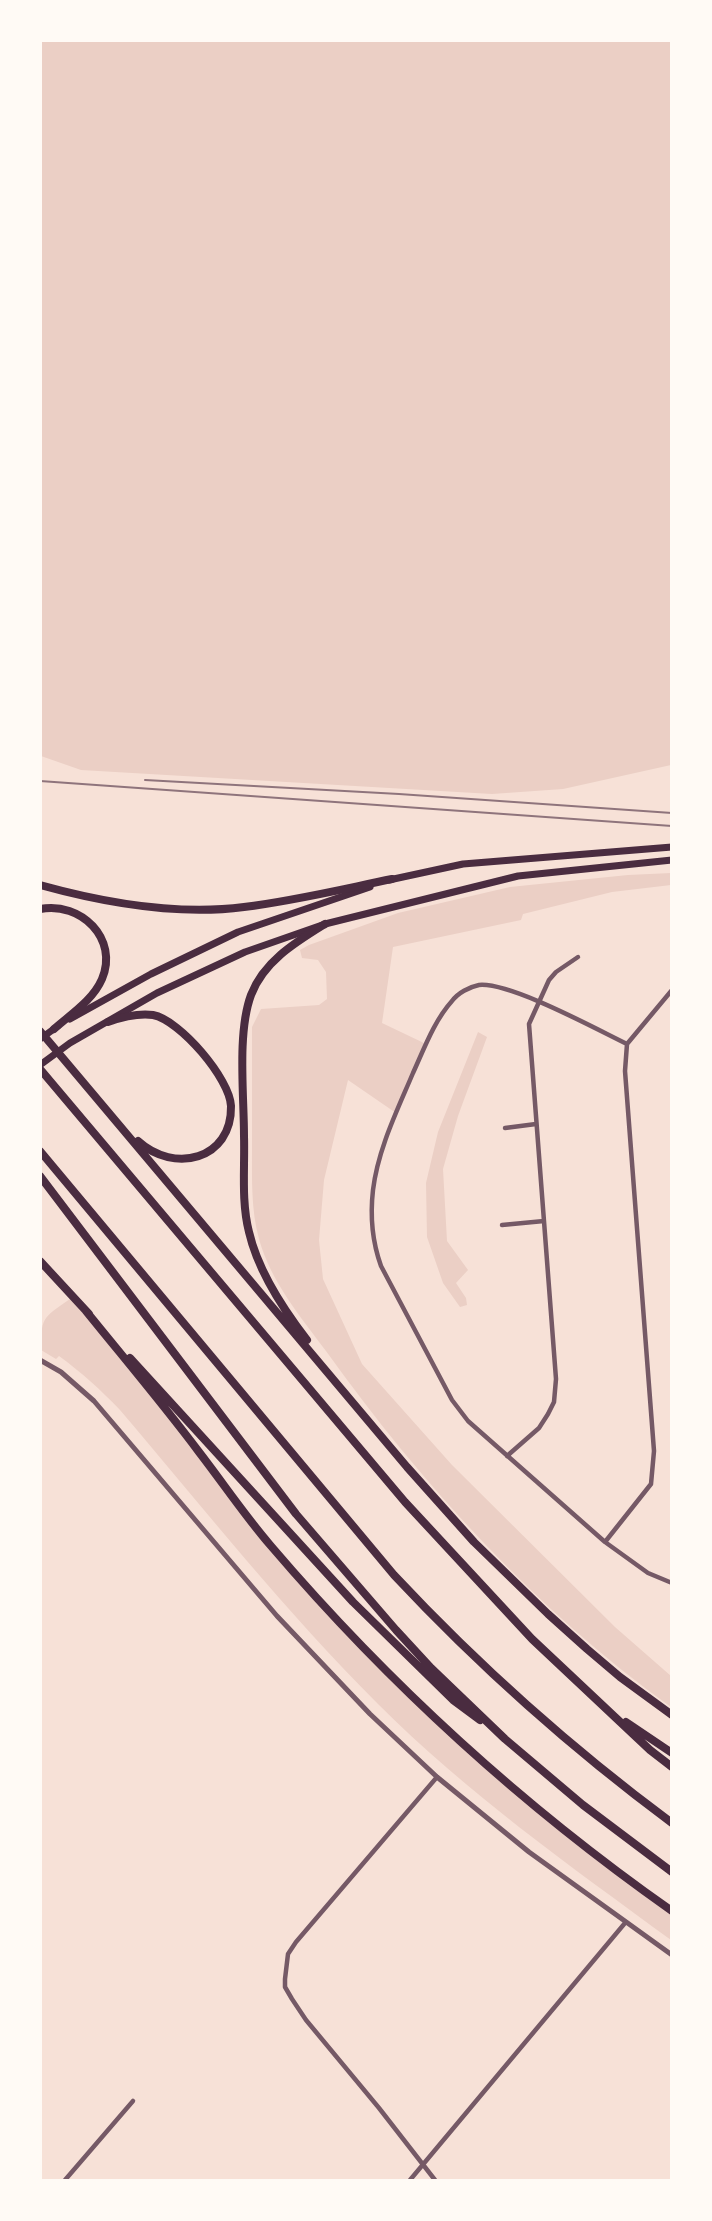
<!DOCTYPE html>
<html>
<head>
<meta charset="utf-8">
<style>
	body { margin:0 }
	#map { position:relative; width:712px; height:2221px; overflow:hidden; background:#f7e1d7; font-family:"Nunito Sans",sans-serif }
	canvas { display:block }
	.frame { position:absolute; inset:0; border:42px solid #fffaf5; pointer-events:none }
</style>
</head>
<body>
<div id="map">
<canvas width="712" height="2221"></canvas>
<div class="frame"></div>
</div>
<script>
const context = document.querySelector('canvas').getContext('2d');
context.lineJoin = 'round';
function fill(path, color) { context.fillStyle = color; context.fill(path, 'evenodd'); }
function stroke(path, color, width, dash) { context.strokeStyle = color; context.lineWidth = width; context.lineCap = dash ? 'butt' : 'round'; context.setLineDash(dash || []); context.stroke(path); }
fill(new Path2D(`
	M40,41H671V765L563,789L492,794L81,770L41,756Z
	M671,873V885L612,892L523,914L521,920L393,947L382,1023L426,1044L396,1113L348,1080L324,1180L319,1240L323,1279L362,1364L452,1465L615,1627L671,1676V1707C537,1611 422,1485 326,1351C300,1316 271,1282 259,1239C251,1210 252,1179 252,1149C252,1108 252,1068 252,1027L261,1009L319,1005L327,999L326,972L318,960L302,958L300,950L309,945L398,913L510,887L628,875Z
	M478,1032L487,1037L458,1116L443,1169L447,1241L468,1270L456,1283L466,1298L467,1305L460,1307L443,1283L427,1237L426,1183L438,1132Z
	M73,1297L229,1494L326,1608L485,1762L671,1911V1940C570,1866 467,1793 378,1704C286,1612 204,1509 120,1410C101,1390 81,1372 59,1356L56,1359L41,1350C40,1315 46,1316 73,1297Z`), '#ebcfc5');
stroke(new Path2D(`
	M627,1044C596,1029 510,982 479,985C469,987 458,993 452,1001C434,1021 424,1049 413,1073C397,1111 378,1149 373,1190C370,1216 372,1241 381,1266L452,1400L468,1421L605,1542L648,1573L672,1583
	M505,1128L536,1124
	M502,1225L544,1221
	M507,1456L539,1428L548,1414L554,1402L556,1379L529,1024L549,980L556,972L578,957
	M605,1542L651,1484L654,1451L625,1071L627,1044L672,990
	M65,2180L133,2101
	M410,2180L625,1923
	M435,2180L379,2108L306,2020L292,1999L285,1987V1979L288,1954L296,1942L437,1777`), '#755966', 4.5);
stroke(new Path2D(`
	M40,1360L61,1372L94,1401L277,1616L370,1714L437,1777L529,1852L672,1955`), '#755966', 5);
stroke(new Path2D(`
	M389,880L463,864L672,847
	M70,1019L151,974L238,932L370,887
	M40,1039L58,1026
	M40,1065L70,1043L157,993L245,952L325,924L518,876L672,860`), '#4a2c40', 7);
stroke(new Path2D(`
	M40,885C105,903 176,916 244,907C293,901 343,889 392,879
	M40,909C81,901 119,939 102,979C93,1000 71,1014 54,1029
	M108,1022C122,1017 137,1013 153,1015C180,1020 230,1079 231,1106C232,1160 174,1174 138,1141
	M40,1031L407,1467L474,1542L548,1614L587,1649L620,1677L672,1715
	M40,1069L405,1502L532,1639L650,1750L672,1767
	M40,1151L394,1575C480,1667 571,1748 672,1823
	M40,1176L296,1514L396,1630L431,1668L505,1739L583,1805L672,1872
	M40,1261L89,1314
	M86,1311C124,1358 163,1404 199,1452C223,1483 245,1516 271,1546C388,1683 524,1807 672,1911
	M307,1340C283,1309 258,1271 249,1232C241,1201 245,1167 244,1136C244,1095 237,1033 251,995C264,961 296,942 325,924
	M130,1358L353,1602L453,1700L480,1720
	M626,1722L672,1753`), '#4a2c40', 8);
stroke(new Path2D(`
	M145,780L399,794L672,813
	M40,781L672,826`), '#8f747c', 2);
</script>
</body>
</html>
